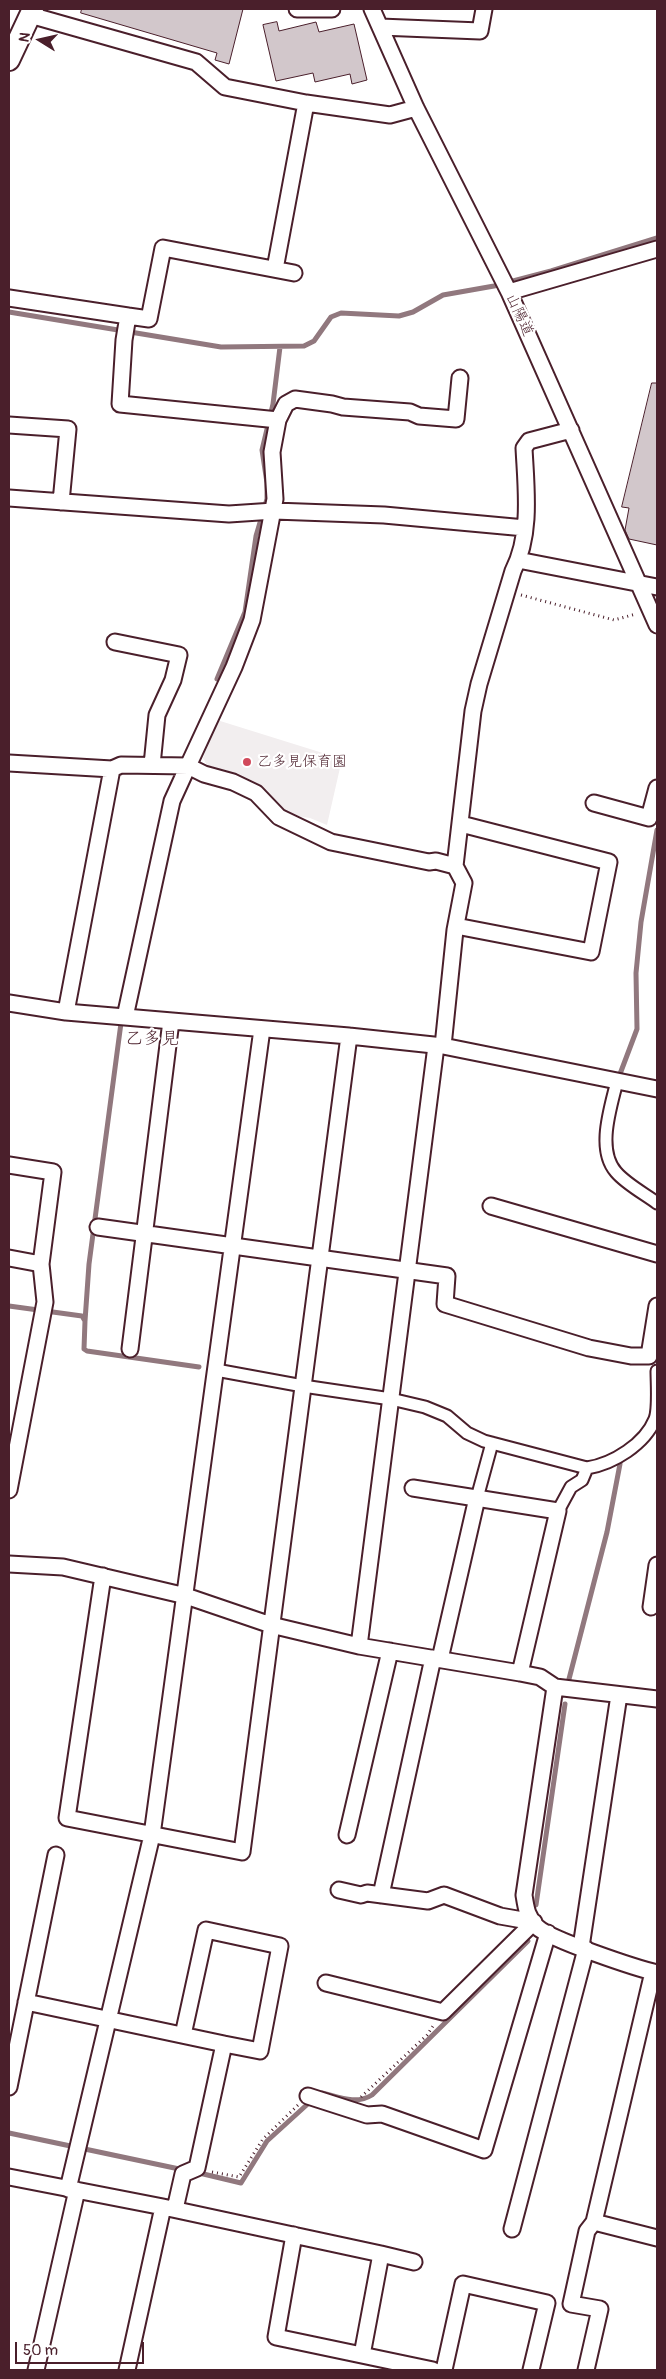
<!DOCTYPE html>
<html>
<head>
<meta charset="utf-8">
<style>
	body { margin:0 }
	#map { position:relative; width:666px; height:2379px; overflow:hidden; background:#fff; font-family:Pangolin,sans-serif }
	canvas { display:block }
	.frame { position:absolute; inset:0; border:10px solid #4a1f2b; pointer-events:none }
	.north { position:absolute; left:15px; top:15px; width:50px; height:50px; -webkit-text-stroke:4px #fff; paint-order:stroke; rotate:280deg; font-size:14px; font-weight:700; line-height:20px; text-align:center; color:#4a1f2b }
	.north::after { content:''; display:block; margin:auto; width:18px; height:22px; background:#4a1f2b; clip-path:polygon(50% 0,100% 100%,50% 72%,0 100%) }
	.scale { position:absolute; left:15px; top:2342px; width:129px; height:22px; box-sizing:border-box; border:2px solid #4a1f2b; border-top:0; padding-left:6px; font-size:15px; line-height:18px; white-space:nowrap; color:#4a1f2b; -webkit-text-stroke:4px #fff; paint-order:stroke }
</style>
</head>
<body>
<div id="map">
<canvas width="666" height="2379"></canvas>
<div class="frame"></div>
<div class="north">N</div>
<div class="scale">50 m</div>
</div>
<script>
const context = document.querySelector('canvas').getContext('2d');
context.lineJoin = 'round';
function fill(path, color) { context.fillStyle = color; context.fill(path, 'evenodd'); }
function stroke(path, color, width, dash) { context.strokeStyle = color; context.lineWidth = width; context.lineCap = dash ? 'butt' : 'round'; context.setLineDash(dash || []); context.stroke(path); }
function write(font, color, halo, rows, align = 'center') {
  context.font = font + ' Pangolin,"Klee One",sans-serif'; context.lineWidth = 4.5; context.setLineDash([]); context.textBaseline = 'middle'; context.strokeStyle = halo; context.fillStyle = color; for (const [text, x, y, turn = 0] of rows) {
    context.save(); context.translate(x, y); context.rotate((+turn || 0) * Math.PI / 180); context.textAlign = isNaN(turn) ? turn : align; if (halo) context.strokeText(text, 0, 0); context.fillText(text, 0, 0); context.restore();
  }
}
fill(new Path2D(`
	M217,720L342,759L327,825L310,818L290,815L248,780L209,769L203,758Z`), '#f2eeef');
stroke(new Path2D(`
	M9,312L221,347L304,346L314,341L331,317L341,313L399,316L413,312L443,295L494,286L551,271L657,238
	M217,679L245,612L256,536L267,499V483L262,450L273,404L280,347
	M620,1074L637,1029L636,973L641,922L657,830
	M9,1306L82,1316L85,1321L84,1349L87,1351L199,1367
	M85,1321L89,1264L121,1023
	M569,1679L607,1532L620,1464
	M536,1905L565,1704
	M322,2093C339,2097 356,2105 372,2095L528,1941
	M9,2133L184,2170
	M195,2172L241,2183L267,2141L311,2101`), '#91787e', 5);
const building = new Path2D(`
	M82,9H243L229,64L215,60L217,53L81,13Z
	M277,22L279,31L316,22L319,32L354,24L367,80L352,84L350,74L315,82L313,73L276,81L263,25Z
	M652,383H657V545L629,539L625,530L629,508L622,507Z`);
fill(building, '#d2c7cb');
stroke(building, '#4a1f2b', 1);
const pedestrian = new Path2D(`
	M617,1081C611,1107 596,1149 616,1172C626,1184 645,1194 657,1203
	M216,1370L303,1386L391,1399L425,1407L447,1416L467,1433L484,1441L587,1468C613,1464 645,1444 655,1419C659,1409 657,1383 657,1371
	M477,1498L492,1443
	M558,1511L571,1487L582,1480L587,1468`);
const minor = new Path2D(`
	M297,9H332
	M372,9L416,108L509,292L657,625
	M30,15L196,62L225,87L306,103L390,115L416,108
	M380,27L480,31L484,9
	M275,269L306,103
	M509,292L657,249
	M9,298L128,316L124,340L120,404L278,420
	M128,316L149,319L163,248L294,273
	M9,425L68,429L61,502
	M9,498L229,514L274,511L384,515L525,528
	M518,560L657,587
	M115,642L179,655L173,680L157,715L152,765
	M9,763L112,769L121,765L188,766L172,801L125,1017
	M594,803L649,818L657,788
	M455,866L436,861L429,862L331,842L279,817L256,793L233,782L204,774L188,766L234,667L252,620L275,499L272,452L278,420L286,404L295,399L332,404L343,407L410,412L419,416L456,419L460,378
	M456,926L591,952L609,862L461,824
	M9,1003L66,1012L349,1036L443,1046L657,1089
	M66,1012L112,769
	M443,1046L455,930L464,883L455,866L473,711L479,684L513,571C532,534 526,488 524,448L529,441L571,430
	M9,1165L53,1172L41,1264L45,1302L9,1490
	M491,1206L657,1254
	M98,1227L447,1276L445,1304L589,1348L631,1356H649L657,1306
	M9,1258L41,1264
	M130,1349L171,1021
	M413,1488L558,1511L520,1673
	M9,1564L63,1567L186,1596L271,1625L359,1646L520,1673L540,1677L555,1687L657,1699
	M103,1576L67,1818L242,1852L349,1036
	M651,1607L657,1565
	M359,1646L436,1046
	M440,1659L477,1498
	M555,1687L524,1895C526,1908 527,1917 537,1927C551,1940 636,1968 657,1973
	M347,1835L390,1651
	M381,1895L433,1658
	M581,1947L619,1695
	M653,1972L594,2222L657,2238
	M326,1983L443,2012L534,1922L500,1916L444,1895L428,1901L367,1893L361,1895L339,1890
	M26,2002L224,2044
	M9,2087L56,1855
	M308,2096L367,2115L382,2114L484,2150L548,1933
	M9,2177L163,2207L381,2254L362,2355
	M68,2189L152,1835L262,1029
	M175,2209L183,2174L197,2168L224,2044L260,2051L280,1946L206,1930L183,2035
	M512,2229L586,1949
	M294,2235L276,2337L433,2370
	M381,2254L414,2262
	M36,2370L77,2190
	M127,2370L163,2207
	M444,2370L463,2284L547,2303L531,2370
	M586,2370L600,2309L571,2304L587,2231L594,2222`);
const tertiary = new Path2D(`
	M9,60L33,9`);
stroke(pedestrian, '#4a1f2b', 15);
stroke(minor, '#4a1f2b', 19);
stroke(tertiary, '#4a1f2b', 24);
stroke(new Path2D(`
	M521,595L614,620L636,614
	M361,2097L427,2035L433,2026
	M212,2172L239,2177L263,2139L298,2105`), '#4a1f2b', 3, [1, 4]);
stroke(pedestrian, '#fff', 11);
stroke(minor, '#fff', 15);
stroke(tertiary, '#fff', 20);
for (const [x, y, r, color] of [
	[247,762,5,"#d1495b"]
]) { const dot = new Path2D(); dot.arc(x, y, r, 0, 2 * Math.PI); context.fillStyle = color; context.fill(dot); stroke(dot, '#fff', 2); }
write('15px', '#4a1f2b', '#fff', [
	["山陽道",519,315,65]
]);
write('15px', '#4a1f2b', '#fff', [
	["乙多見保育園",257,762]
], 'left');
write('18px', '#4a1f2b', '#fff', [
	["乙多見",152,1039]
]);
</script>
</body>
</html>
